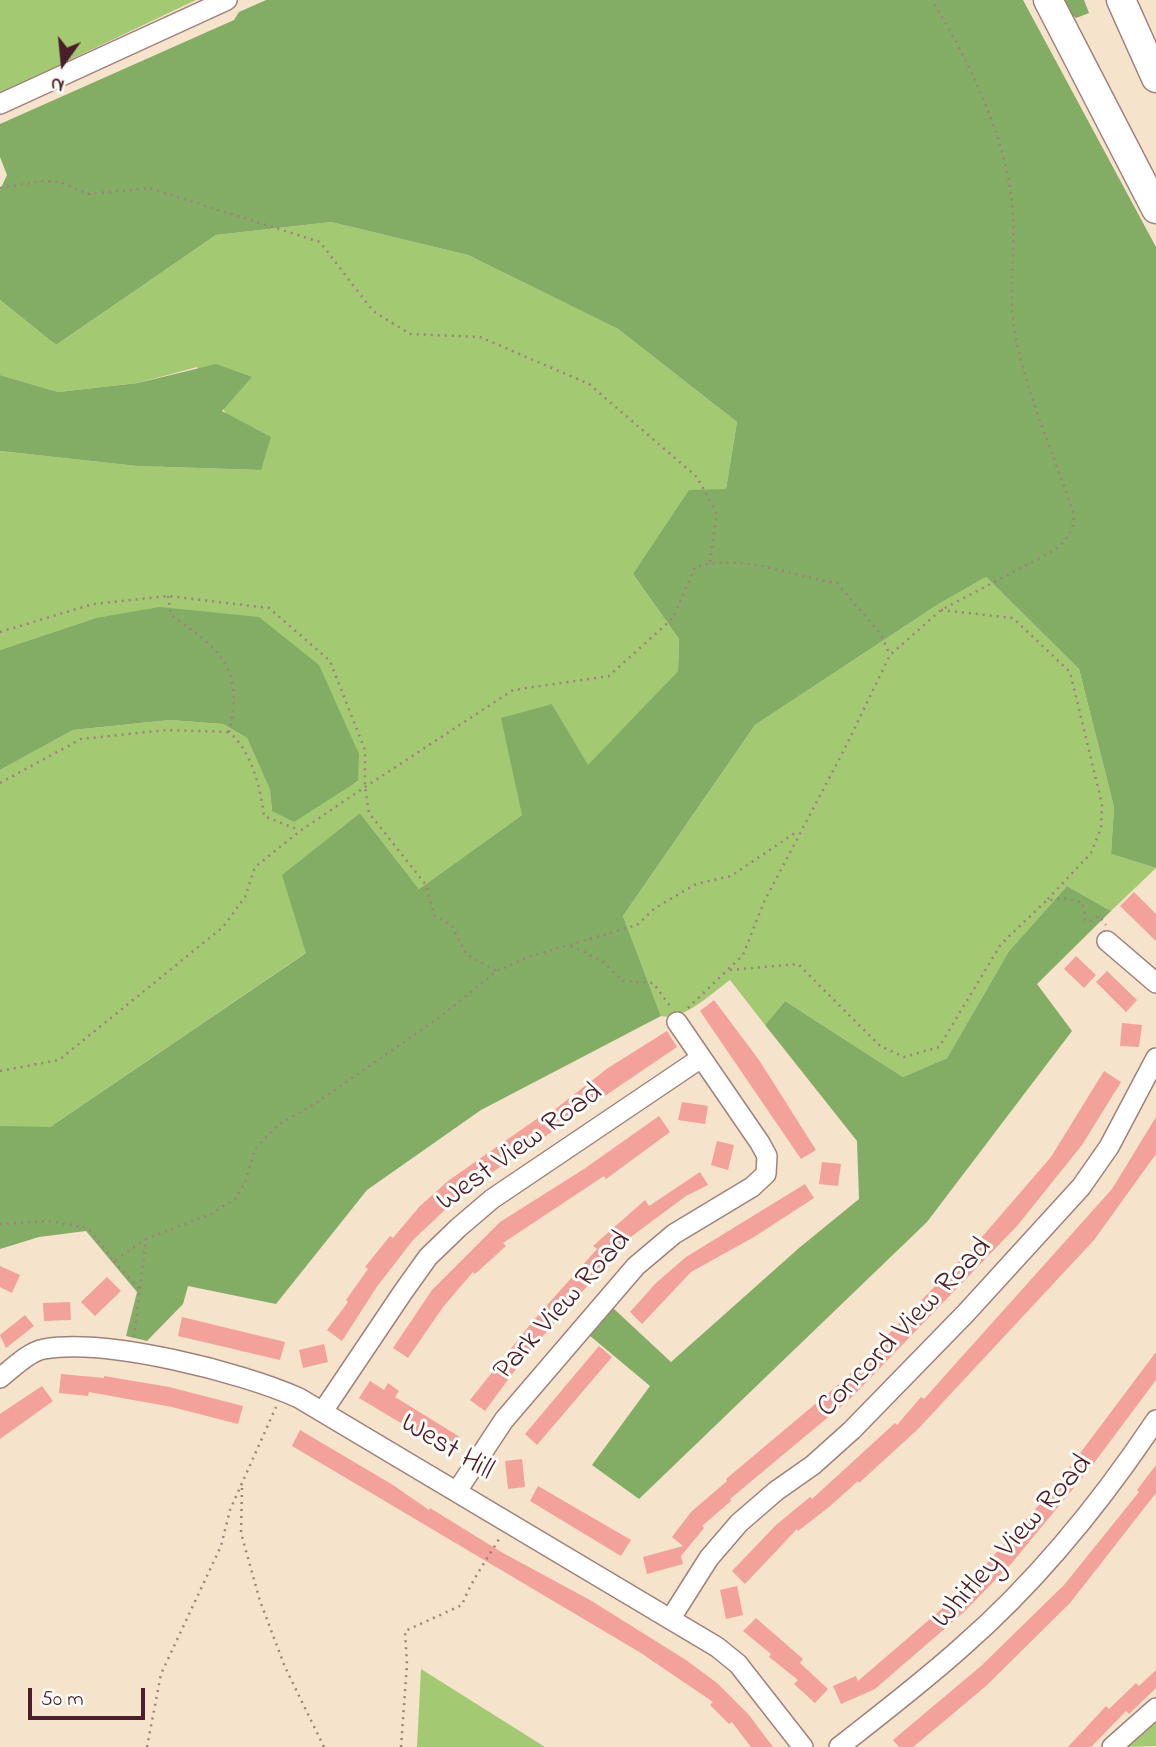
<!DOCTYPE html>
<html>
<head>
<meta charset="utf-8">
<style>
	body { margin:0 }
	#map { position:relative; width:1156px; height:1747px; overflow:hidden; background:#f6e3cc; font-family:"Indie Flower",sans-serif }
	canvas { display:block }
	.north { position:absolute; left:28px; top:28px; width:70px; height:70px; -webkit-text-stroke:5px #fdfcf7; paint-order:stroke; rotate:195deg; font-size:19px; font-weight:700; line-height:28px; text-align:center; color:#4a1f2b }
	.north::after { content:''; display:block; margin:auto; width:24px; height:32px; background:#4a1f2b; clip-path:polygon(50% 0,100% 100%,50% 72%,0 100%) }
	.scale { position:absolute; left:28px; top:1688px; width:117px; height:32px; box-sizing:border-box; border:4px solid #4a1f2b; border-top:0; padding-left:9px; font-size:21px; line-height:24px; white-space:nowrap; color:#4a1f2b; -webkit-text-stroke:5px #fdfcf7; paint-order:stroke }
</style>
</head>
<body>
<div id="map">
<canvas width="1156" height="1747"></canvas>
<div class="north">N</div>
<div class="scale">50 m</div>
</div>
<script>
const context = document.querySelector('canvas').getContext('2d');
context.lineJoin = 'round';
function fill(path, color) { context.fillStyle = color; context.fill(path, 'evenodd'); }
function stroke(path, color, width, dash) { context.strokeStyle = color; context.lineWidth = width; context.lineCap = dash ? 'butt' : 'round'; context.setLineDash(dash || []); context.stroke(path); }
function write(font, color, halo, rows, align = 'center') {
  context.font = font + ' "Indie Flower",sans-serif'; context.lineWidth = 6; context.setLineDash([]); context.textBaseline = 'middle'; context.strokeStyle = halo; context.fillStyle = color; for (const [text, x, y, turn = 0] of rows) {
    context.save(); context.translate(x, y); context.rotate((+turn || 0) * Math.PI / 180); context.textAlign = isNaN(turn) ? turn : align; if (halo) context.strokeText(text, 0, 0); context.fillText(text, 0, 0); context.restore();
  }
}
fill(new Path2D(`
	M0,0H196L0,93Z
	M331,222L468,255L618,329L737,422L726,489L633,574L679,639L678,671L588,766L552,704L522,815L419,889L360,813L283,875L307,952L50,1127H0V770L73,730L170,720L223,724L247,738L270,790L272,811L358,782L96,618L0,650V451L137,466L261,470L197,367L138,383L58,392L0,375V300L56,345L216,235Z
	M986,577L1079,669L1114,807L1111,854L1156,868L1111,911L1067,886L1009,951L947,1058L903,1077L785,1001L765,1025L730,980C713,992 683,1022 661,1016L623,916L755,725L937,605Z
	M421,1669L545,1747H417Z
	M1156,1713V1746L1121,1747Z`), '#a4c973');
fill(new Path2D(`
	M266,0H1023L1156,247V868L1111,854L1114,807L1079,669L986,577L937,605L755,725L623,916L661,1016L481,1110L367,1190L276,1304L188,1286L183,1304L147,1341L126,1336L137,1292L86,1231L39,1237L0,1249V1126L50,1127L306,953L282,875L360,813L419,889L522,815L501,718L552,704L588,765L678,671L679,639L633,574L689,490L726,489L737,422L618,329L468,255L331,222L216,235L56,345L0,300V190L7,175L0,157V124L234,20L239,12Z
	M1062,0H1084L1089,13L1076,18L1068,12Z
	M216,364L252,377L222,411L271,437L261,470L137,466L0,451V375L58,392L138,383Z
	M160,607L259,617L319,665L359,754L358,781L294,822L272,811L270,790L247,738L223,724L170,720L73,730L0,770V650L96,618Z
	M1067,886L1111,911L1037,984L1072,1031L927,1222L639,1499L592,1465L650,1386L589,1335L613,1308L671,1362L799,1248L859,1199L857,1141L765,1025L785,1001L903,1077L947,1058L1009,951Z`), '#83ad65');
fill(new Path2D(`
	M1134,892L1156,914V941L1120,906Z
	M1076,956L1096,975L1084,988L1064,969Z
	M1107,971L1137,1000L1126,1012L1096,982Z
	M714,1000L759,1060L816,1150L801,1159L700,1011Z
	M1122,1023L1142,1025L1139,1047L1120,1046Z
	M667,1031L677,1047L466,1190L413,1240L376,1288L342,1341L327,1330L348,1302L346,1300L368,1269L365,1267L390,1236L393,1238L420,1206L448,1181L538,1118L540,1121L608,1068Z
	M1104,1071L1121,1082L1082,1145L1017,1226L851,1398L730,1499L731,1501L702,1526L704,1528L681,1556L683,1564L647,1574L643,1557L683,1546L672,1537L691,1512L727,1481L726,1479L845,1379L975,1245L1051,1157Z
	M682,1102L708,1106L705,1124L678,1120Z
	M659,1116L670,1132L606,1179L604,1176L503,1243L506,1246L475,1274L473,1272L443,1307L408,1358L393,1348L432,1290L500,1222L584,1169Z
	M1156,1117V1154L1094,1240L918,1429L859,1483L858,1481L829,1507L798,1531L797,1529L745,1584L732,1571L776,1525L810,1497L812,1499L895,1423L897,1425L921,1397L924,1399L1112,1189Z
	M717,1141L734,1145L728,1170L711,1165Z
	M822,1162L841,1164L838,1186L819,1184Z
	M700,1172L708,1185L686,1196L632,1236L605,1262L607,1264L526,1355L485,1411L470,1400L533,1321L597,1249L593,1246L645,1200L649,1206Z
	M805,1184L814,1198L754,1237L691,1272L642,1324L630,1312L656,1283L686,1257Z
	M0,1266L20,1275L12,1293L0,1287Z
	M107,1277L121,1291L95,1316L81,1302Z
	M70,1302L71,1320L44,1321L43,1303Z
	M25,1315L34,1326L6,1348L0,1335Z
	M182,1317L285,1342L280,1360L178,1336Z
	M324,1344L328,1362L303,1368L299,1350Z
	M599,1346L612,1357L537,1445L525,1434Z
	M1156,1352V1380L1091,1467L1011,1564L964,1612L875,1689L841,1704L833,1686L856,1676L858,1681L944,1607L946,1609L1054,1488Z
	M61,1374L104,1378V1376L169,1387L243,1406L238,1424L172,1407L89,1392L88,1396L59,1393Z
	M370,1381L384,1390L388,1383L399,1391L395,1397L460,1437L451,1453L359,1398Z
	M42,1386L53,1401L0,1439V1414Z
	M300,1430L393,1485L429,1510L430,1508L503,1553L590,1600L686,1660L717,1683L749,1715L773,1747H751L732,1722L729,1724L710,1705L713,1702L641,1653L292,1446Z
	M522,1459L525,1487L508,1489L505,1461Z
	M1156,1465V1493L1070,1603L986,1686L936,1728L913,1747H899L893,1740L981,1666L1064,1585L1139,1492L1137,1490Z
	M538,1486L631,1540L621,1556L530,1501Z
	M737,1586L743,1615L726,1619L720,1590Z
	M756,1618L803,1659L800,1663L828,1689L815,1703L794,1684L798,1680L769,1657L771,1654L743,1631Z
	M1156,1670V1688L1129,1714L1126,1711L1091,1747H1068L1106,1706L1109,1709L1136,1683L1139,1686Z`), '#f2a19b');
const minor = new Path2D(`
	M0,104L227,0
	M1107,941L1156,983
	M0,1378C13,1368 28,1352 44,1349C107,1338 241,1372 299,1398L717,1647L738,1664L803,1747
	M323,1411L403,1292L428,1257L458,1228L492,1199L701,1058
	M457,1491L504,1420L636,1266L674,1234L752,1187L766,1174L767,1156L760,1143L677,1022
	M671,1618L709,1558L739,1523L776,1491L813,1465L852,1430L966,1313L1081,1187L1109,1147L1156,1058
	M839,1747C881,1714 923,1682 963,1646C1036,1582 1102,1501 1156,1420
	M1112,1747L1156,1708`);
const highway = new Path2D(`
	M1048,0L1156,209
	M1121,0L1156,78`);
stroke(minor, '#a0817c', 22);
stroke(highway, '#a0817c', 31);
stroke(new Path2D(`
	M0,188L43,181L60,182L88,194L149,188L320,242L373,311L410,334L480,337L589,384L697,477L717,514L710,563
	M168,596L171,615C219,648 245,669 229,732C252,752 260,786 264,816L299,830
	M941,610L1013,618L1070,672L1102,804L1101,828L1091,853L1047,900
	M0,632L93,604L168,596L269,608L330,661L365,750V787L369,813L426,885L434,915L452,926L466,954L496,971
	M0,783L81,739L167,730L229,732
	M571,946L602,961L623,981L653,983L670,1006
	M730,970L798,964L880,1046L904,1057L939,1047L1001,944L1046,901L1062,898L1083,903L1085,920L1088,922L1099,916L1106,925
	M688,1008L743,955L764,902L844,750L890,655L941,610L1053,551C1067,541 1073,532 1074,515C1054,453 1025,393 1014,328C1009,292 1015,253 1013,217C1010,144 969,61 932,0
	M0,1071L59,1060L223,927L245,897L255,867L300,831L365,787L513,690L609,676L673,618L695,567C743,553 790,576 837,583L880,633L890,655
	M0,1224L49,1221L88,1228L114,1261L146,1239
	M114,1261L141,1291
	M134,1337L146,1239L211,1214L235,1199L245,1183L255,1149L277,1126L319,1101L437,1019L497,971L528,957L637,925L655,908L696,884L731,876L798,831
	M242,1488L241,1533L260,1601L285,1667L324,1747
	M147,1747L161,1674L221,1546L230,1510L276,1407
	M401,1747L407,1664L405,1631L462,1605C471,1581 486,1561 499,1539`), '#a0817c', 2.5, [2, 5]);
stroke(minor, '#fff', 19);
stroke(highway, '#fff', 28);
write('30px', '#4a1f2b', '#fdfcf7', [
	["West View Road",521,1149,-36],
	["Park View Road",564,1307,-48],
	["Concord View Road",906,1329,-46],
	["West Hill",446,1449,31],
	["Whitley View Road",1014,1543,-48]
]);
</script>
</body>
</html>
